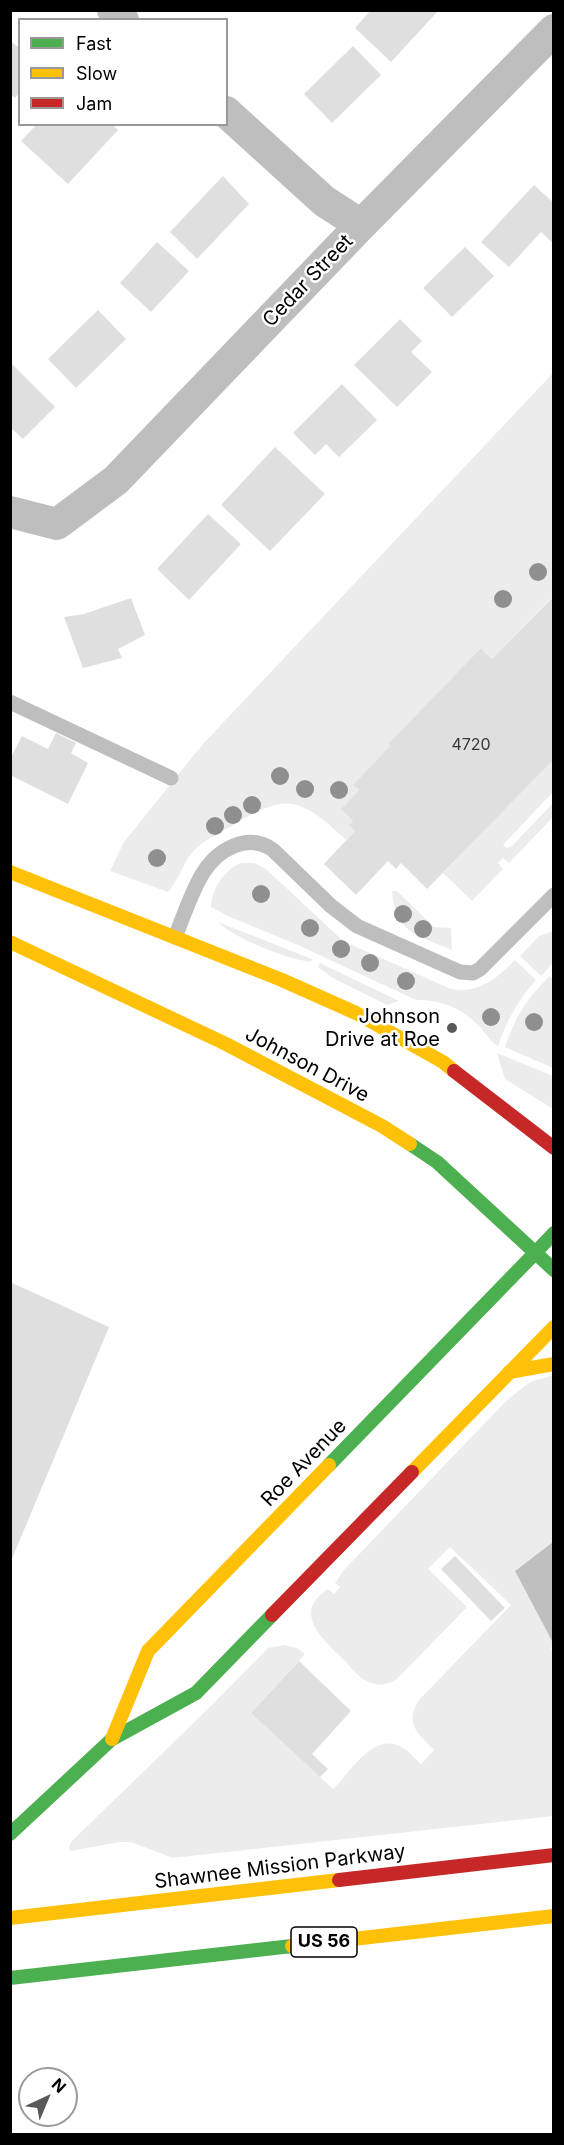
<!DOCTYPE html>
<html>
<head>
<meta charset="utf-8">
<style>
	body { margin:0 }
	#map { position:relative; width:564px; height:2145px; overflow:hidden; background:#fff; font-family:Inter,sans-serif }
	canvas { display:block }
	.frame { position:absolute; inset:0; border:12px solid #000; pointer-events:none }
	.legend { position:absolute; left:18px; top:18px; width:210px; height:108px; box-sizing:border-box; background:#fff; border:2px solid #999; margin:0; padding:8px 10px; list-style:none; font-size:18px; color:#000 }
	.legend li { display:flex; align-items:center; gap:12px; height:30px }
	.legend b { width:30px; border:2px solid #999 }
	.north { position:absolute; left:18px; top:2067px; width:60px; height:60px; box-sizing:border-box; background:#fff; border:2px solid #999; border-radius:50%; rotate:44deg; font-size:16px; font-weight:700; line-height:24px; text-align:center; color:#000 }
	.north::after { content:''; display:block; margin:auto; width:21px; height:27px; background:#595959; clip-path:polygon(50% 0,100% 100%,50% 72%,0 100%) }
</style>
</head>
<body>
<div id="map">
<canvas width="564" height="2145"></canvas>
<div class="frame"></div>
<ul class="legend">
<li><b style="height:8px;background:#4caf50"></b>Fast</li>
<li><b style="height:8px;background:#ffc107"></b>Slow</li>
<li><b style="height:8px;background:#c62828"></b>Jam</li>
</ul>
<div class="north">N</div>
</div>
<script>
const context = document.querySelector('canvas').getContext('2d');
context.lineJoin = 'round';
function fill(path, color) { context.fillStyle = color; context.fill(path, 'evenodd'); }
function stroke(path, color, width, dash) { context.strokeStyle = color; context.lineWidth = width; context.lineCap = dash ? 'butt' : 'round'; context.setLineDash(dash || []); context.stroke(path); }
function write(font, color, halo, rows, align = 'center') {
  context.font = font + ' Inter,sans-serif'; context.lineWidth = 5; context.setLineDash([]); context.textBaseline = 'middle'; context.strokeStyle = halo; context.fillStyle = color; for (const [text, x, y, turn = 0] of rows) {
    context.save(); context.translate(x, y); context.rotate((+turn || 0) * Math.PI / 180); context.textAlign = isNaN(turn) ? turn : align; if (halo) context.strokeText(text, 0, 0); context.fillText(text, 0, 0); context.restore();
  }
}
fill(new Path2D(`
	M553,373V596L492,659L481,648L388,744L390,746L353,785L359,790L341,809L353,821L349,825L355,831L346,840C329,825 306,800 280,804C264,806 247,817 233,825C219,833 203,840 192,853C182,865 178,881 168,892L110,871L124,842L202,745Z
	M553,759V792L503,845L506,848L512,846L553,803V817L509,863L503,858L498,863L503,869L472,901L443,873Z
	M241,863H254L266,869L341,939L352,945L451,989C479,994 496,979 515,960L536,980C517,1002 508,1018 498,1046C489,1041 486,1033 479,1026C462,1008 440,999 416,1000L300,946L228,916L211,907C212,888 224,870 241,863Z
	M392,891H397L434,927L451,928L452,950C418,935 395,934 392,891Z
	M218,922L312,959L311,962C287,959 235,939 218,922Z
	M553,931V963L541,976L520,956L539,936Z
	M320,963L399,1001L387,1005L333,978L318,967Z
	M550,976L554,979L553,1068L505,1047C516,1016 526,999 550,976Z
	M497,1053L553,1076V1109L505,1079Z
	M553,1375V1542L515,1571L553,1643L551,1649L554,1653L553,1816L173,1858L131,1842H120L70,1851L69,1846L73,1840L212,1705L268,1648L284,1645L297,1648L305,1654L251,1713L333,1789C350,1773 372,1733 400,1746C408,1750 414,1758 421,1764L434,1750C418,1734 404,1723 419,1700L511,1605L450,1547L428,1569L467,1607L397,1679C390,1683 383,1686 375,1684C361,1681 352,1669 343,1659C322,1639 292,1612 328,1589L334,1594L340,1587L335,1583L344,1570L506,1401L530,1382Z`), '#ececec');
fill(new Path2D(`
	M553,1542V1643L515,1571Z`), '#bfbfbf');
fill(new Path2D(`
	M371,10H439L391,62L355,28Z
	M10,41L20,48V92L15,98L10,94Z
	M353,46L381,75L332,123L304,94Z
	M37,124H112L118,130L68,184L21,141Z
	M223,176L249,204L197,259L170,232Z
	M534,185L554,203V244L541,232L509,267L481,242Z
	M157,242L189,271L151,312L120,283Z
	M465,247L494,276L452,317L423,288Z
	M98,310L126,339L76,388L48,359Z
	M400,319L422,341L411,352L432,372L397,407L354,365Z
	M10,362L55,407L23,439L10,427Z
	M342,384L377,420L339,457L326,444L315,455L293,433Z
	M275,447L325,494L270,551L221,505Z
	M208,514L241,544L189,600L157,569Z
	M554,596V759L427,889L401,863L396,869L388,861L356,895L324,864L355,831L349,825L353,821L341,809L359,790L353,785L390,746L388,744L481,648L492,659Z
	M131,598L145,635L118,649L122,658L83,668L64,617L84,614Z
	M56,733L76,743L71,753L88,763L68,804L10,775V759L22,736L48,749Z
	M10,1282L109,1327L11,1561H10Z
	M455,1556L505,1608L491,1621L441,1569Z
	M299,1661L351,1711L312,1754L328,1769L320,1777L251,1713Z`), '#dfdfdf');
stroke(new Path2D(`
	M10,702L171,778
	M175,937C184,916 191,892 203,873C218,849 248,832 273,850L331,906L357,926L460,972L473,973L480,969L554,895`), '#bebebe', 15);
stroke(new Path2D(`
	M113,10L123,20
	M226,112L324,201L361,225
	M10,512L57,524L116,480L361,225L554,30`), '#bebebe', 32);
stroke(new Path2D(`
	M410,1144L437,1162L554,1270
	M536,1252L554,1233
	M329,1465L536,1252
	M10,1834L112,1739L196,1693L272,1615
	M10,1978L292,1946`), '#4caf50', 14);
stroke(new Path2D(`
	M10,872L282,980L356,1013L443,1062L454,1071
	M10,942L226,1044L382,1126L410,1144
	M509,1372L554,1364
	M412,1472L554,1327
	M112,1739L148,1651L329,1465
	M10,1918L339,1880
	M292,1946L554,1916`), '#ffc107', 14);
stroke(new Path2D(`
	M454,1071L554,1148
	M272,1615L412,1472
	M339,1880L554,1855`), '#c62828', 14);
context.fillStyle = '#8f8f8f';
for (const [x, y] of [
	[538,572],
	[503,599],
	[280,776],
	[305,789],
	[339,790],
	[252,805],
	[233,815],
	[215,826],
	[157,858],
	[261,894],
	[403,914],
	[310,928],
	[423,929],
	[341,949],
	[370,963],
	[406,981],
	[491,1017],
	[534,1022]
]) { context.beginPath(); context.arc(x, y, 9, 0, 2 * Math.PI); context.fill(); }
for (const [x, y, r, color] of [
	[452,1028,6,"#595959"]
]) { const dot = new Path2D(); dot.arc(x, y, r, 0, 2 * Math.PI); context.fillStyle = color; context.fill(dot); stroke(dot, '#fff', 2); }
write('16px', '#383838', null, [
	["4720",471,745]
]);
for (const [x, y, w] of [
	[324,1942,66]
]) { const box = new Path2D(); box.roundRect(x - w / 2, y - 15, w, 30, 4.5); context.fillStyle = '#fff'; context.fill(box); stroke(box, '#000', 1.5); }
write('bold 18px', '#000', null, [
	["US 56",324,1942]
]);
write('20px', '#000', '#fff', [
	["Cedar Street",308,281,-46],
	["Johnson Drive",307,1065,28],
	["Roe Avenue",304,1463,-46],
	["Shawnee Mission Parkway",280,1867,-7]
]);
write('20px', '#000', '#fff', [
	["Johnson",440,1017],
	["Drive at Roe",440,1040]
], 'right');
</script>
</body>
</html>
